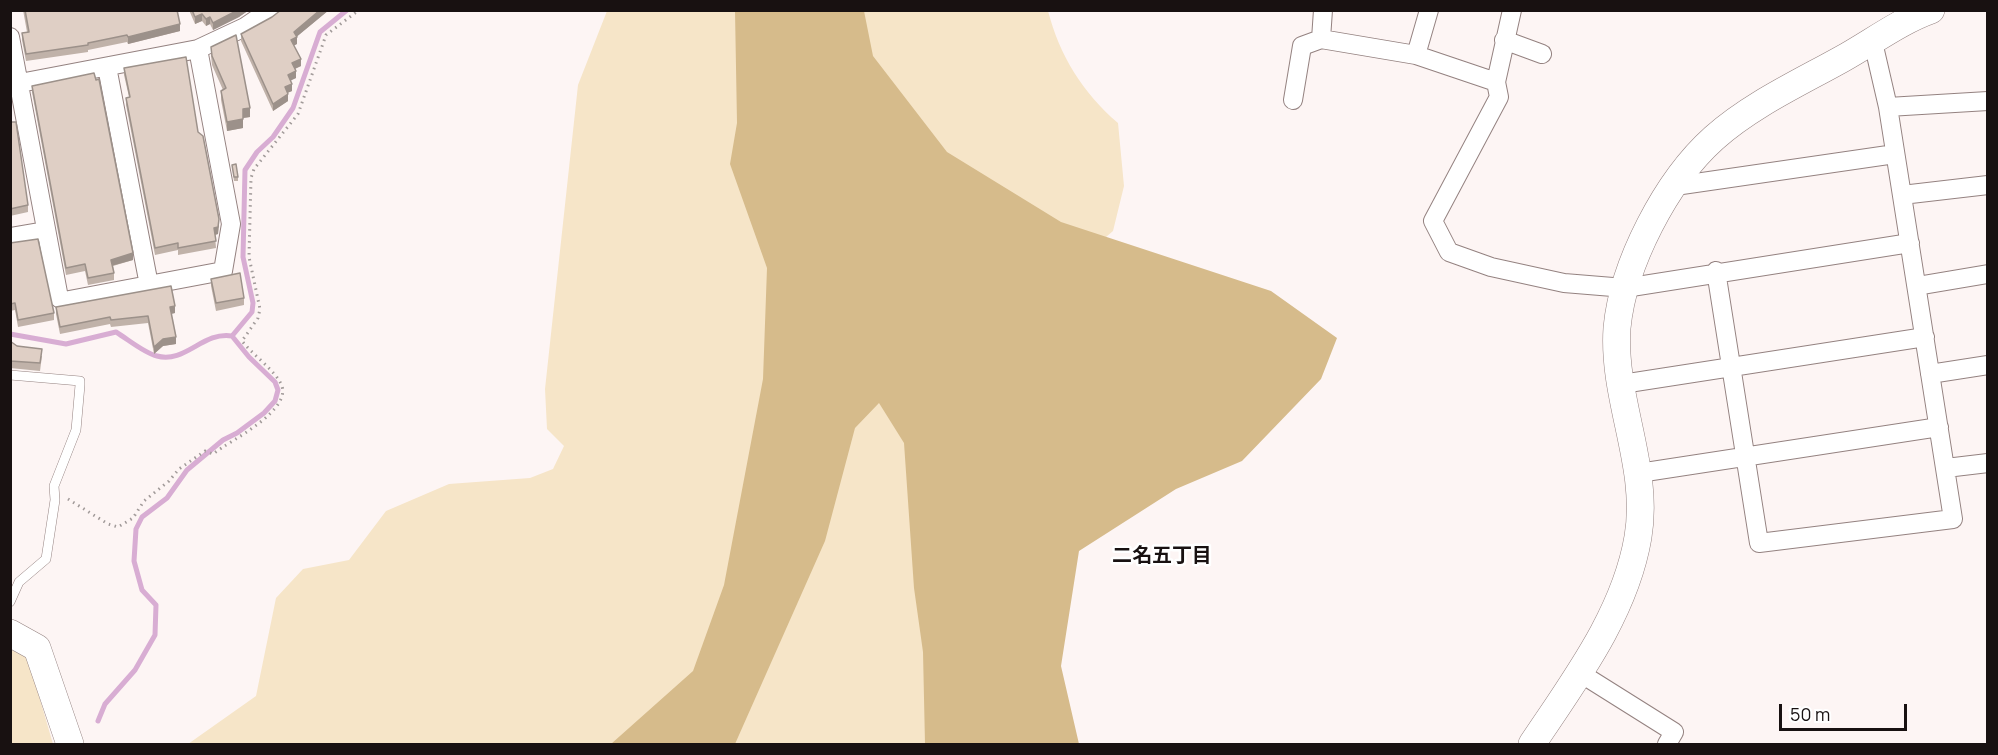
<!DOCTYPE html>
<html>
<head>
<meta charset="utf-8">
<style>
	body { margin:0 }
	#map { position:relative; width:1998px; height:755px; overflow:hidden; background:#fdf5f4; font-family:Manrope,sans-serif }
	canvas { display:block }
	.frame { position:absolute; inset:0; border:12px solid #181111; pointer-events:none }
	.scale { position:absolute; left:1779px; top:704px; width:128px; height:27px; box-sizing:border-box; border:3px solid #181111; border-top:0; padding-left:8px; font-size:18px; line-height:21px; white-space:nowrap; color:#181111; -webkit-text-stroke:4px #fff; paint-order:stroke }
</style>
</head>
<body>
<div id="map">
<canvas width="1998" height="755"></canvas>
<div class="frame"></div>
<div class="scale">50 m</div>
</div>
<script>
const context = document.querySelector('canvas').getContext('2d');
context.lineJoin = 'round';
function fill(path, color) { context.fillStyle = color; context.fill(path, 'evenodd'); }
function stroke(path, color, width, dash) { context.strokeStyle = color; context.lineWidth = width; context.lineCap = dash ? 'butt' : 'round'; context.setLineDash(dash || []); context.stroke(path); }
function write(font, color, halo, rows, align = 'center') {
  context.font = font + ' Manrope,"Noto Sans JP",sans-serif'; context.lineWidth = 5; context.setLineDash([]); context.textBaseline = 'middle'; context.strokeStyle = halo; context.fillStyle = color; for (const [text, x, y, turn = 0] of rows) {
    context.save(); context.translate(x, y); context.rotate((+turn || 0) * Math.PI / 180); context.textAlign = isNaN(turn) ? turn : align; if (halo) context.strokeText(text, 0, 0); context.fillText(text, 0, 0); context.restore();
  }
}
fill(new Path2D(`
	M607,11H1048C1060,56 1082,92 1118,123L1124,186L1113,231L1083,257L992,744H188L256,696L276,598L303,569L349,560L386,511L449,484L530,478L553,469L564,446L547,429L545,389L578,85Z
	M10,649L28,658L53,744H11Z`), '#f6e5c8');
fill(new Path2D(`
	M735,11H864L873,56L947,152L1061,222L1271,291L1337,338L1321,379L1242,461L1176,489L1079,551L1061,666L1079,744H925L923,652L914,588L904,443L879,403L855,428L825,541L735,744H611L693,671L724,585L763,379L767,268L730,164L737,123Z`), '#d6bb8b');
stroke(new Path2D(`
	M10,334L66,344L116,332C129,340 144,353 157,356C185,364 203,331 232,336L252,312L253,303L243,257L245,170L257,152L273,137L293,108L320,32L347,10
	M98,721L105,704L135,670L155,635L156,605L142,590L134,561L136,529L142,517L167,498L187,470L223,440L237,433L264,413L275,401L278,390L275,382L249,357L232,336`), '#d8add3', 5);
const lane = new Path2D(`
	M10,375L80,381V385L76,430L54,486L55,500L46,559L19,582L10,602`);
const street = new Path2D(`
	M1323,10L1321,39L1416,55L1496,82L1512,10
	M10,37L59,298L64,301L223,271L231,224L198,49
	M1504,40L1542,54
	M1416,55L1429,10
	M107,67L149,285
	M1496,82L1499,97L1433,221L1449,252L1491,267L1564,283L1625,288L1910,243
	M20,83L198,49L245,27L270,10
	M1293,100L1302,46L1321,39
	M1888,107L1988,101
	M1675,186L1895,154
	M1902,195L1988,185
	M10,237L45,231
	M1716,271L1759,543L1953,519L1888,107L1873,42
	M1917,286L1988,274
	M1930,374L1988,365
	M1622,384L1925,337
	M1946,468L1988,463
	M1639,473L1939,427
	M1580,673L1674,732L1667,744`);
const secondary = new Path2D(`
	M10,633L37,648L70,744
	M1532,744C1574,681 1625,614 1638,537C1650,466 1612,399 1617,328C1623,264 1666,181 1714,138C1751,105 1799,83 1842,59C1871,43 1900,21 1931,10`);
stroke(lane, '#948280', 10);
stroke(street, '#948280', 20);
stroke(secondary, '#948280', 28);
stroke(new Path2D(`
	M68,499L108,524L118,527L133,518L144,501L169,481L179,469L205,451L213,454C229,441 297,409 280,382C271,367 253,355 242,341L258,318L260,309L249,257L251,178L254,169L298,114L326,35L359,10`), '#a19a99', 3, [1.5, 4.5]);
stroke(lane, '#fff', 9);
stroke(street, '#fff', 18);
stroke(secondary, '#fff', 27);
fill(new Path2D(`
	M23,10H177L180,31L128,44L127,42L88,50V52L26,61L22,40V33L27,32Z
	M189,10H249L239,17L213,30L210,24L206,26L202,21L195,24Z
	M281,10H329L297,36V44L294,45L301,66L295,69L296,78L290,80L292,91L287,93L288,101L273,111L241,41V34L272,17Z
	M211,47L250,117L243,118V128L227,131L221,100V91L223,90L212,65L211,56Z
	M124,68L198,132L219,226L218,234L215,235L216,248L178,255V250L155,255L126,105V98L129,97L124,75Z
	M32,86L133,260L113,266L114,273V280L88,285L85,271L66,275L32,92Z
	M10,122L28,205V212L10,216Z
	M232,165L238,177V181H234Z
	M10,243L54,313V320L18,327L15,310L10,311Z
	M211,279L244,298V305L216,311L211,286Z
	M56,307L175,313L171,314L176,344L163,346L154,354L148,323L111,327L110,324L60,334L56,314Z
	M10,341L17,346L42,356L40,371L10,368Z`), '#c0b2a9');
fill(new Path2D(`
	M238,10H249L239,17L213,30V23Z
	M320,10H329L294,39V32Z
	M202,14V21L195,24V17Z
	M210,17V24L206,26V19Z
	M180,24V31L128,44V37Z
	M297,37V44L291,47V40Z
	M301,59V66L292,70V63Z
	M296,71V78L288,82V75Z
	M292,84V91L285,94V87Z
	M288,94V101L273,111V104Z
	M250,108V117L243,118V128L227,131V122L243,109Z
	M219,219L218,234L214,235V228Z
	M133,253V260L111,266V260Z
	M175,306V313L170,314V307Z
	M176,337V344L163,346L154,354V347L163,339Z`), '#9c918a');
const building = new Path2D(`
	M25,10H177L180,24L128,37L127,35L88,43V45L26,54L22,33L29,32Z
	M192,10H238L213,23L210,17L206,19L202,14L195,17Z
	M281,10H320L294,32L297,37L291,40L301,59L292,63L296,71L288,75L292,84L285,87L288,94L273,104L241,34L272,17Z
	M236,35L250,108L243,109V119L227,122L221,91L226,88L212,56L211,47Z
	M186,57L198,132L203,136L219,219L218,227L214,228L216,241L178,248V243L155,248L126,98L130,97L124,68Z
	M94,73L96,80L99,79L133,253L111,260L114,273L88,278L85,264L66,268L32,86Z
	M10,122H16L28,205L10,209Z
	M236,164L238,177H234L232,165Z
	M38,239L54,313L18,320L15,303L10,304V243Z
	M240,273L244,298L216,303L211,279Z
	M171,286L175,306L170,307L176,337L163,339L154,347L148,316L111,320L110,317L60,327L56,307Z
	M10,341L17,346L42,349L40,363L10,361Z`);
fill(building, '#dfcfc5');
stroke(building, '#9c918a', 1.5);
write('bold 20px', '#181111', '#fff', [
	["二名五丁目",1162,556]
]);
</script>
</body>
</html>
